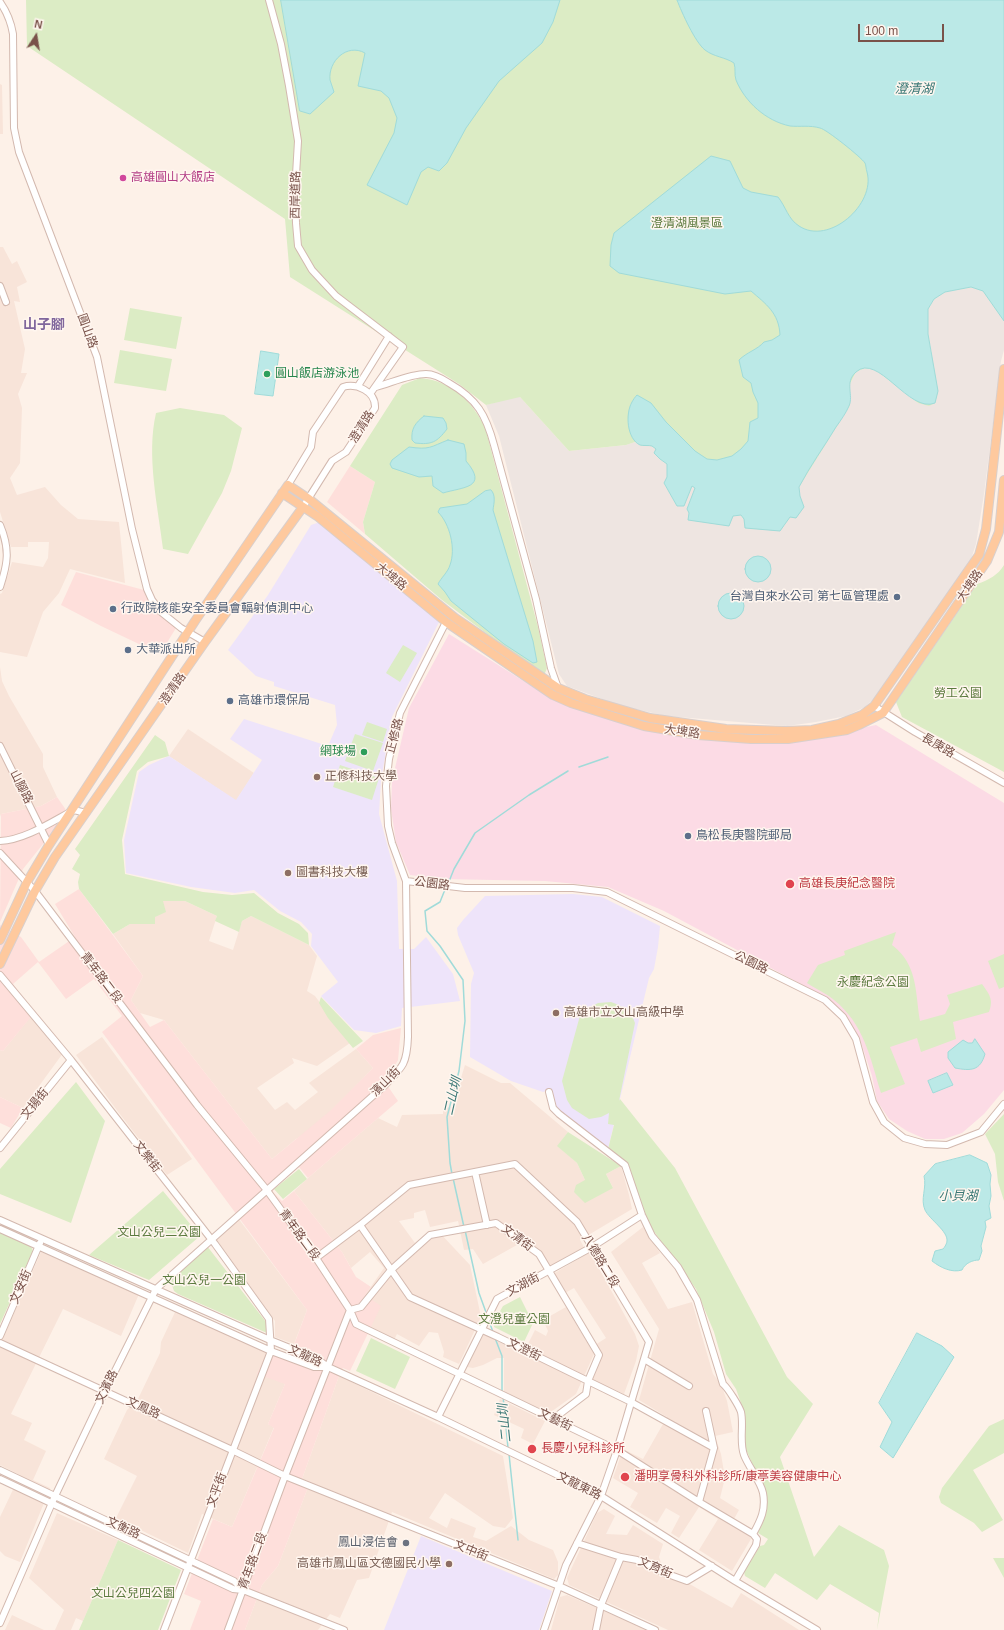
<!DOCTYPE html>
<html>
<head>
<meta charset="utf-8">
<style>
	body { margin:0 }
	#map { position:relative; width:1004px; height:1630px; overflow:hidden; background:#fdf1e8; font-family:Helvetica,sans-serif }
	canvas { display:block }
	.north { position:absolute; left:16px; top:16px; width:40px; height:40px; -webkit-text-stroke:3px #fff6ef; paint-order:stroke; rotate:12deg; font-size:11px; font-weight:700; line-height:16px; text-align:center; color:#79524a }
	.north::after { content:''; display:block; margin:auto; width:14px; height:18px; background:#79524a; clip-path:polygon(50% 0,100% 100%,50% 72%,0 100%) }
	.scale { position:absolute; left:858px; top:24px; width:86px; height:18px; box-sizing:border-box; border:2px solid #79524a; border-top:0; padding-left:5px; font-size:12px; line-height:14px; white-space:nowrap; color:#79524a; -webkit-text-stroke:3px #fff6ef; paint-order:stroke }
</style>
</head>
<body>
<div id="map">
<canvas width="1004" height="1630"></canvas>
<div class="north">N</div>
<div class="scale">100 m</div>
</div>
<script>
const context = document.querySelector('canvas').getContext('2d');
context.lineJoin = 'round';
function fill(path, color) { context.fillStyle = color; context.fill(path, 'evenodd'); }
function stroke(path, color, width, dash) { context.strokeStyle = color; context.lineWidth = width; context.lineCap = dash ? 'butt' : 'round'; context.setLineDash(dash || []); context.stroke(path); }
function write(font, color, halo, rows, align = 'center') {
  context.font = font + ' Helvetica,"Noto Sans TC",sans-serif'; context.lineWidth = 3; context.setLineDash([]); context.textBaseline = 'middle'; context.strokeStyle = halo; context.fillStyle = color; for (const [text, x, y, turn = 0] of rows) {
    context.save(); context.translate(x, y); context.rotate((+turn || 0) * Math.PI / 180); context.textAlign = isNaN(turn) ? turn : align; if (halo) context.strokeText(text, 0, 0); context.fillText(text, 0, 0); context.restore();
  }
}
fill(new Path2D(`
	M0,84L2,85L3,134H0Z
	M0,247H3L12,264L17,261L27,282L17,287L20,302L14,301L25,349L21,373H27L18,394L22,408L20,463L10,478L17,495L45,487L61,505L78,519L119,522L125,583L70,569L59,593L43,612L27,657L0,652V594L2,593L12,562L43,567L48,558L49,542H28V547H11L0,512Z
	M0,667L2,681L9,696L43,754V767L57,797L41,806L1,814L0,817Z
	M188,729L254,773L236,801L169,756Z
	M162,901H185L217,916L209,941L233,950L242,921L251,916L309,945L317,956L307,991L315,996L350,1043L317,1066L292,1058L294,1063L257,1088L275,1110L287,1102L295,1110L318,1092L309,1083L356,1049L373,1068L346,1096L355,1107L296,1139L272,1159L164,1020L140,1013L131,1000L143,976L113,934L130,924H154L155,917Z
	M35,1011L66,1049L23,1108L0,1097V1050L3,1051Z
	M102,1037L192,1159L167,1175L119,1113L76,1055Z
	M465,1065L501,1083H510L568,1132L558,1146L577,1163L585,1180L613,1188L606,1174L621,1166L629,1195L632,1209L580,1240L585,1249L550,1268L524,1241L483,1264L473,1249L464,1250L458,1221L430,1227L425,1210L414,1213V1218L399,1221L415,1243L429,1232L438,1231L470,1265L481,1317L459,1364L443,1357L444,1352L438,1333L429,1332L419,1346L397,1334L394,1340L370,1328L365,1295L384,1268L370,1252L351,1268L342,1252L294,1191L308,1178L378,1118L397,1127L402,1115L443,1114V1108L452,1107Z
	M238,1218L307,1310L294,1344L275,1337V1321L216,1239Z
	M643,1227L660,1253L642,1263L668,1309L692,1302L713,1374L721,1384L727,1401L733,1432L715,1436L721,1454L725,1478L720,1498L739,1510L734,1519L748,1529L751,1539L732,1571L699,1550L718,1519L699,1507L679,1538L671,1533L680,1516L666,1508L657,1523L630,1507L638,1493L613,1478L623,1449L643,1459L667,1417L639,1400L659,1329L611,1252Z
	M41,1252L139,1294L121,1336L63,1309L11,1414L32,1423L24,1440L46,1451L33,1480L50,1488L20,1562L5,1556L0,1551V1517L20,1475L0,1465V1345Z
	M590,1252L635,1334L639,1346L636,1361L624,1394L590,1379L601,1353L595,1345L606,1338L574,1288L565,1293L553,1274Z
	M566,1307L594,1354L576,1394L548,1414L504,1392V1358H497L483,1365L473,1368L467,1367L484,1334L523,1354L535,1330L546,1336L548,1331L543,1320Z
	M176,1310L267,1352L285,1384L268,1424L274,1427L232,1527L202,1514L188,1553L116,1518L137,1476L104,1459L127,1410L138,1399L160,1353L161,1342Z
	M339,1376L503,1456L513,1518L505,1528L493,1526L445,1493L429,1518L447,1528L451,1518L476,1528L473,1537L486,1541L511,1526L529,1540L553,1550L558,1562V1575L554,1579L392,1512L369,1578L357,1580L340,1618L330,1614L318,1630H245L262,1585L278,1566L310,1482L302,1479Z
	M500,1399L545,1421L533,1444L521,1438L524,1429L494,1415Z
	M604,1509L615,1516L606,1534L627,1535L633,1525L663,1544L659,1557L663,1569L732,1608L741,1593L799,1630H668L569,1585L567,1578L597,1513Z
	M57,1513L118,1540L83,1621L76,1618L71,1630H55L64,1610L29,1578Z
	M567,1595L647,1630H551L560,1597Z
	M12,1615L44,1630H5Z`), '#f8e4d9');
fill(new Path2D(`
	M350,466L375,482L363,522L365,534L327,502Z
	M76,572L144,590L148,600L159,614L176,628L160,654L101,626L61,605Z
	M57,797L66,810L59,824L23,869L0,922L1,814L41,806Z
	M79,889L143,976L131,1000L150,1027L164,1020L272,1159L330,1111L373,1068L356,1049L373,1035L401,1028L398,1060L385,1082L398,1101L308,1178L299,1167L274,1188L273,1192L282,1201L294,1191L342,1252L356,1277L371,1287L365,1295L381,1306L350,1371L343,1368L339,1376L302,1479L310,1482L278,1566L262,1585L245,1630H190L201,1601L184,1594L213,1519L232,1527L274,1428L268,1424L285,1384L257,1374L267,1352L288,1361L307,1310L102,1032L122,1016L94,979L66,999L38,962L13,984L35,1012L3,1051L0,1050V925L21,937L39,962L75,937L55,904Z
	M0,1097L23,1108L11,1128L0,1123Z`), '#fedfdb');
fill(new Path2D(`
	M971,287L983,291L1004,321V350L1001,361L984,494L976,544L971,559L878,695L865,707L846,716L816,722L787,726L666,716L618,705L567,686L559,674L499,436L486,405L513,397H520L569,451L626,445L635,442L642,446H652L656,449L660,459L667,464V477L664,483L677,506H684L692,486L696,488L687,509L733,516L741,515L744,519L784,526L800,496L799,487L803,479L850,405L849,386L856,372L865,368L873,369L881,374L918,403L932,355L928,334V309L934,299L945,292Z`), '#eee5e1');
fill(new Path2D(`
	M320,522L439,622L392,717L381,780L379,814L397,881L399,949H414L426,937L453,974L460,1001L402,1008L401,1026L376,1033L354,1030L321,996L338,982L311,946L312,934L301,922L280,911L254,890L235,893L191,887L126,873L124,840L139,772L149,765L169,756L236,800L262,760L230,739L244,719L328,746L337,725L335,705L274,686V682L256,676L228,650L268,595L311,525Z
	M573,894L602,897L660,926L658,947L654,969L649,978L608,1149L557,1108L550,1089L543,1092L511,1081L470,1057L471,984L474,973L458,935L457,928L463,920L485,896Z
	M421,1536L552,1591L539,1630H384Z`), '#eee4fa');
fill(new Path2D(`
	M449,634L552,699L647,731L700,739L788,743L876,725L1004,803V1090L984,1114L962,1133L944,1139H925L907,1131L889,1119L877,1101L872,1076L860,1039L847,1016L829,999L664,911L608,887L545,881L442,879L410,875L396,842L391,809L392,781L409,708Z`), '#fcdbe5');
fill(new Path2D(`
	M26,0H1004V321L983,291L971,287L945,292L934,299L928,309V334L938,391L935,403L929,406L918,403L881,374L873,369L865,368L856,372L849,386L850,405L799,487L800,496L804,507L796,518L790,517L780,531L745,528L744,519L741,515L733,516L729,526L688,520L689,513L687,509L696,488L692,486L684,506H677L664,483L667,477V464L660,459L654,453L656,449L652,446H642L635,442L626,445L569,451L520,397L486,405L459,384L290,277L285,219L27,46Z
	M130,308L182,317L176,349L124,340Z
	M120,350L172,359L166,391L114,383Z
	M420,378C452,381 471,400 485,427L538,627L547,668L545,673H539L442,600L365,534L363,522L375,482L350,466L402,385Z
	M180,408L224,415L242,428L231,471L222,493L188,554L163,549C158,506 146,456 156,413Z
	M1004,565V772L902,717L896,702L977,584C989,580 998,575 1004,565Z
	M403,645L417,653L400,682L386,673Z
	M367,722L387,729L383,742L362,735Z
	M355,734L383,743L373,771L345,761Z
	M155,735L165,742L169,756L148,762L137,771L122,840L125,874L203,892L232,895L254,893L278,913L299,924L308,933L309,945L251,916L242,921L239,932L215,921L217,916L185,901H163L166,912L155,917V924H130L113,934L79,889L78,882L80,874L72,869L80,855L75,849Z
	M340,765L379,778L372,800L333,787Z
	M896,932L892,945C918,965 915,991 920,1021L945,1014L950,1004L947,995L982,984C989,994 994,999 989,1012L953,1022L956,1039L921,1052L917,1038L890,1047L905,1084L881,1093C870,1057 864,1024 834,1000C826,993 816,989 807,983L818,965L845,955L844,951Z
	M1004,954V987L999,989L988,961Z
	M321,997L363,1041L353,1048L328,1018L319,1003Z
	M611,1002C622,1006 631,1011 635,1023L619,1101L620,1099L675,1168L787,1377L813,1404L780,1457L814,1557L839,1525L884,1550L889,1566L877,1630L879,1613L830,1584L817,1600L775,1573L765,1588L745,1576L744,1572L760,1546L764,1545L768,1539L758,1533L765,1517V1493L745,1447L742,1406L736,1389L726,1374L714,1332L696,1289L647,1222L627,1164L608,1149L614,1125L608,1124L609,1113L601,1117L589,1119L572,1108L567,1100L562,1081L581,1012L598,1003Z
	M76,1082L105,1121L71,1223L0,1194V1169Z
	M1004,1114V1201L998,1182L995,1154L985,1134Z
	M568,1132L621,1166L606,1174L613,1188L585,1203L574,1192L576,1185L585,1180L577,1163L557,1146Z
	M299,1169L307,1179L283,1199L274,1189Z
	M163,1191L200,1236L149,1280L89,1255Z
	M0,1231L30,1244L33,1251L0,1324Z
	M207,1246L266,1322L267,1333L178,1294L174,1291L171,1282L174,1277Z
	M520,1297L533,1323L524,1342L494,1327V1322L503,1306Z
	M371,1338L410,1357L395,1389L356,1371Z
	M1004,1419V1453L973,1470L1003,1520L982,1532L974,1523L941,1503L939,1497L942,1488L989,1426Z
	M118,1540L181,1570L158,1630H79Z
	M993,1558H1004V1578Z`), '#dcecc5');
const water = new Path2D(`
	M281,0H560L553,22L542,43L499,81L466,128L447,163L439,171L428,167L421,172L407,205L367,185L394,133L397,118L389,98L381,91L358,86L365,53C347,43 328,61 330,80C331,84 333,88 334,92L310,114L300,111Z
	M677,0H1004V321L983,291L971,287L945,292L934,299L928,309V334L938,391L935,403C909,414 878,352 856,372C844,383 854,395 849,406C846,413 841,420 836,427C824,447 810,466 799,487L800,496L804,507L796,518L790,517L780,531L745,528L744,519L741,515L733,516L729,526L688,520L689,513L687,509L695,488L692,486L684,506H677L664,483L667,477V464L660,459L654,453L656,449L652,446C649,445 643,446 640,445C627,439 625,414 632,402C633,400 635,397 637,395L651,403L666,422L695,451L707,459L717,460L732,456L741,449L748,441L750,422L758,418V403L753,392L751,383L743,377L739,360C747,352 757,350 764,342L772,340L780,335C779,313 766,304 751,291L725,294L619,273L610,266L611,245L614,233L711,156L730,161L743,188L751,192L778,197C786,207 788,219 799,226C829,246 876,204 867,172C866,169 866,165 865,163C861,157 826,129 820,128C810,125 800,127 790,126C766,121 745,102 736,80C734,74 736,69 734,63C725,57 714,57 705,50C695,42 682,13 677,0Z
	M261,351L279,354L273,396L255,394Z
	M424,416L443,418L446,423L447,429C437,442 432,445 415,443L412,440C411,429 415,423 424,416Z
	M448,440L464,444L466,453V461C489,488 463,487 443,493L433,486L432,476L419,477L392,468L390,464L392,460L409,447C430,450 430,447 448,440Z
	M491,490C496,495 494,503 493,510L533,641L537,662L533,663L504,644L451,601L445,592L438,584C441,578 448,572 450,565C456,549 450,524 438,512L440,508L467,504L485,491Z
	M745 569a13 13 0 1 1 26 0a13 13 0 1 1-26 0Z
	M718 606a13 13 0 1 1 26 0a13 13 0 1 1-26 0Z
	M975,1039L985,1054C980,1071 971,1071 955,1068L948,1058V1052L963,1040L968,1043H972Z
	M947,1073L953,1085L933,1093L928,1081Z
	M970,1155L987,1163L991,1175L990,1184L991,1196L989,1206L991,1218L985,1221L986,1227L981,1246L982,1251L979,1260C973,1260 965,1263 962,1270C952,1273 941,1268 932,1261L935,1251L943,1249C945,1247 947,1243 947,1241C948,1231 929,1219 925,1210C920,1199 927,1188 924,1176L935,1164Z
	M917,1333L942,1346L954,1357L893,1458L880,1447L892,1422L879,1403Z`);
fill(water, '#bbe9e7');
stroke(water, '#a0dbd9', 1);
stroke(new Path2D(`
	M579,767L608,757
	M448,884L454,869L475,833L529,795L568,771
	M446,887L440,902L425,911L427,931L440,946L463,980L465,1021L459,1071L447,1117L450,1163L452,1174
	M453,1178L464,1227
	M465,1230L479,1293L487,1315
	M489,1321L493,1332
	M495,1338L502,1356V1393
	M503,1396L508,1448
	M509,1454L518,1540`), '#a0dbd9', 1.5);
const minor = new Path2D(`
	M269,0L281,44L289,86L298,141L295,192L296,223L298,246L312,270L336,296L403,347L370,394
	M0,2C7,12 11,22 13,34L14,128L19,152L97,357L132,529L147,589L152,600L161,612L181,628L205,642
	M0,286L6,302
	M358,386L389,336
	M376,387C391,383 410,374 426,374C434,374 443,379 449,383C477,399 486,415 494,445L536,599L551,668L558,688
	M288,485L311,447L313,432L343,387C356,383 376,391 375,408L346,452L332,461L303,507
	M0,587C8,563 10,549 0,525
	M874,706L915,732L1004,783
	M0,746L49,845
	M0,841C25,840 53,821 74,810L86,813
	M0,853L35,891L197,1105L266,1189L316,1258L350,1310L356,1324L617,1450L699,1502L753,1534L757,1539L756,1545L735,1581
	M406,881L465,888H573L607,892L825,1000L843,1017L856,1039L873,1102L884,1122L904,1138L925,1144L947,1145L981,1132L1004,1104
	M0,975L71,1060L215,1244L269,1319L271,1351L164,1630
	M549,1092L553,1108L559,1114L625,1165L642,1215L652,1236L678,1267L697,1300L723,1384C728,1388 739,1406 741,1412C744,1426 739,1441 744,1455C748,1466 761,1482 763,1493C766,1509 761,1520 753,1534
	M0,1148L71,1060
	M475,1172L487,1225
	M0,1220L270,1340L317,1359L328,1367L438,1417L601,1496L735,1581L817,1630
	M360,1225L410,1297L498,1337L631,1402L714,1448
	M0,1229L271,1351L314,1367H328
	M316,1258L360,1225L409,1185L515,1164L577,1222L649,1342L617,1450L601,1496L566,1565L544,1630
	M350,1310L361,1307L391,1270L430,1235L496,1223L539,1254L599,1355L588,1381L586,1394L553,1419
	M0,1336L40,1243
	M0,1343L232,1450L285,1476L559,1586L655,1630
	M644,1359L689,1386
	M438,1417L497,1299L592,1247L642,1215
	M0,1470L234,1581L243,1590
	M0,1479L233,1589L243,1590L344,1630
	M699,1502L714,1448L706,1411
	M577,1543L621,1557
	M0,1623L55,1496L105,1391L156,1289L384,1086C403,1067 407,1064 408,1037L406,881L392,843L388,826L386,786L389,759L400,713L446,622
	M228,1630L285,1476L350,1310
	M596,1630L601,1605L621,1557L637,1560L655,1567L662,1572L687,1581L712,1566`);
const major = new Path2D(`
	M282,493L317,516L446,622L553,695L571,703L644,726L698,735L751,739H788L847,730L859,725L883,713L987,561L999,532L1004,480
	M0,940L27,882L49,845L195,621L288,485L309,499L455,618L558,688L585,699L650,718L726,729L786,731L812,730L839,724L862,715L874,706L979,555L986,529L1004,369
	M0,964L35,891L55,857L205,642L303,507`);
stroke(minor, '#d3b9af', 8);
stroke(major, '#d9cfcc', 10);
stroke(minor, '#fff', 6);
stroke(major, '#fec99e', 8);
for (const [x, y, r, color] of [
	[123,178,4,"#d1479c"],
	[267,374,4,"#2e9e5b"],
	[897,597,4,"#5c6f8a"],
	[113,609,4,"#5c6f8a"],
	[128,650,4,"#5c6f8a"],
	[230,701,4,"#5c6f8a"],
	[364,752,4,"#2e9e5b"],
	[317,777,4,"#8d6e63"],
	[688,836,4,"#5c6f8a"],
	[288,873,4,"#8d6e63"],
	[790,884,5,"#e0444e"],
	[556,1013,4,"#8d6e63"],
	[532,1449,5,"#e0444e"],
	[625,1477,5,"#e0444e"],
	[406,1543,4,"#6b7280"],
	[449,1564,4,"#8d6e63"]
]) { const dot = new Path2D(); dot.arc(x, y, r, 0, 2 * Math.PI); context.fillStyle = color; context.fill(dot); stroke(dot, '#fff6ef', 1.5); }
write('12px', '#b23c85', '#fff6ef', [
	["高雄圓山大飯店",131,178]
], 'left');
write('12px', '#79524a', '#fff6ef', [
	["西岸道路",296,195,-89],
	["圓山路",87,331,70],
	["澄清路",362,427,-58],
	["大埤路",391,577,39],
	["大埤路",970,586,-56],
	["澄清路",173,689,-55],
	["大埤路",682,732,8],
	["正修路",395,736,-75],
	["長庚路",938,746,30],
	["山腳路",21,787,63],
	["公園路",432,884,7],
	["公園路",751,963,26],
	["青年路二段",101,978,53],
	["濱山街",386,1082,-45],
	["文揚街",35,1104,-51],
	["文樂街",147,1157,52],
	["青年路二段",299,1235,54],
	["文清街",517,1238,36],
	["八德路二段",600,1261,59],
	["文湖街",523,1285,-28],
	["文安街",21,1287,-67],
	["文澄街",524,1350,26],
	["文龍路",305,1356,25],
	["文濱路",107,1387,-64],
	["文鳳路",143,1408,25],
	["文藝街",555,1420,26],
	["文龍東路",579,1486,26],
	["文平街",217,1490,-70],
	["文衡路",123,1528,25],
	["文中街",471,1551,22],
	["青年路二段",253,1561,-70],
	["文育街",655,1568,23]
]);
write('12px', '#5b7a3e', '#fff6ef', [
	["澄清湖風景區",687,224],
	["勞工公園",958,694],
	["永慶紀念公園",873,983],
	["文山公兒二公園",159,1233],
	["文山公兒一公園",204,1281],
	["文澄兒童公園",514,1320],
	["文山公兒四公園",133,1594]
]);
write('12px', '#27864d', '#fff6ef', [
	["圓山飯店游泳池",275,374],
	["網球場",356,752,"right"]
], 'left');
write('12px', '#4e5e75', '#fff6ef', [
	["台灣自來水公司 第七區管理處",889,597,"right"],
	["行政院核能安全委員會輻射偵測中心",121,609],
	["大華派出所",136,650],
	["高雄市環保局",238,701],
	["鳥松長庚醫院郵局",696,836]
], 'left');
write('12px', '#785e54', '#fff6ef', [
	["正修科技大學",325,777],
	["圖書科技大樓",296,873],
	["高雄市立文山高級中學",564,1013],
	["高雄市鳳山區文德國民小學",441,1564,"right"]
], 'left');
write('12px', '#be3a42', '#fff6ef', [
	["高雄長庚紀念醫院",799,884],
	["長慶小兒科診所",541,1449],
	["潘明享骨科外科診所/康葶美容健康中心",634,1477]
], 'left');
write('12px', '#5b616d', '#fff6ef', [
	["鳳山浸信會",398,1543]
], 'right');
write('italic 13px', '#3a7876', '#fff6ef', [
	["澄清湖",914,89],
	["二山圳",453,1096,-77],
	["小貝湖",958,1196],
	["二山圳",505,1423,-96]
]);
write('bold 14px', '#80669c', '#fff6ef', [
	["山子腳",44,325]
]);
</script>
</body>
</html>
